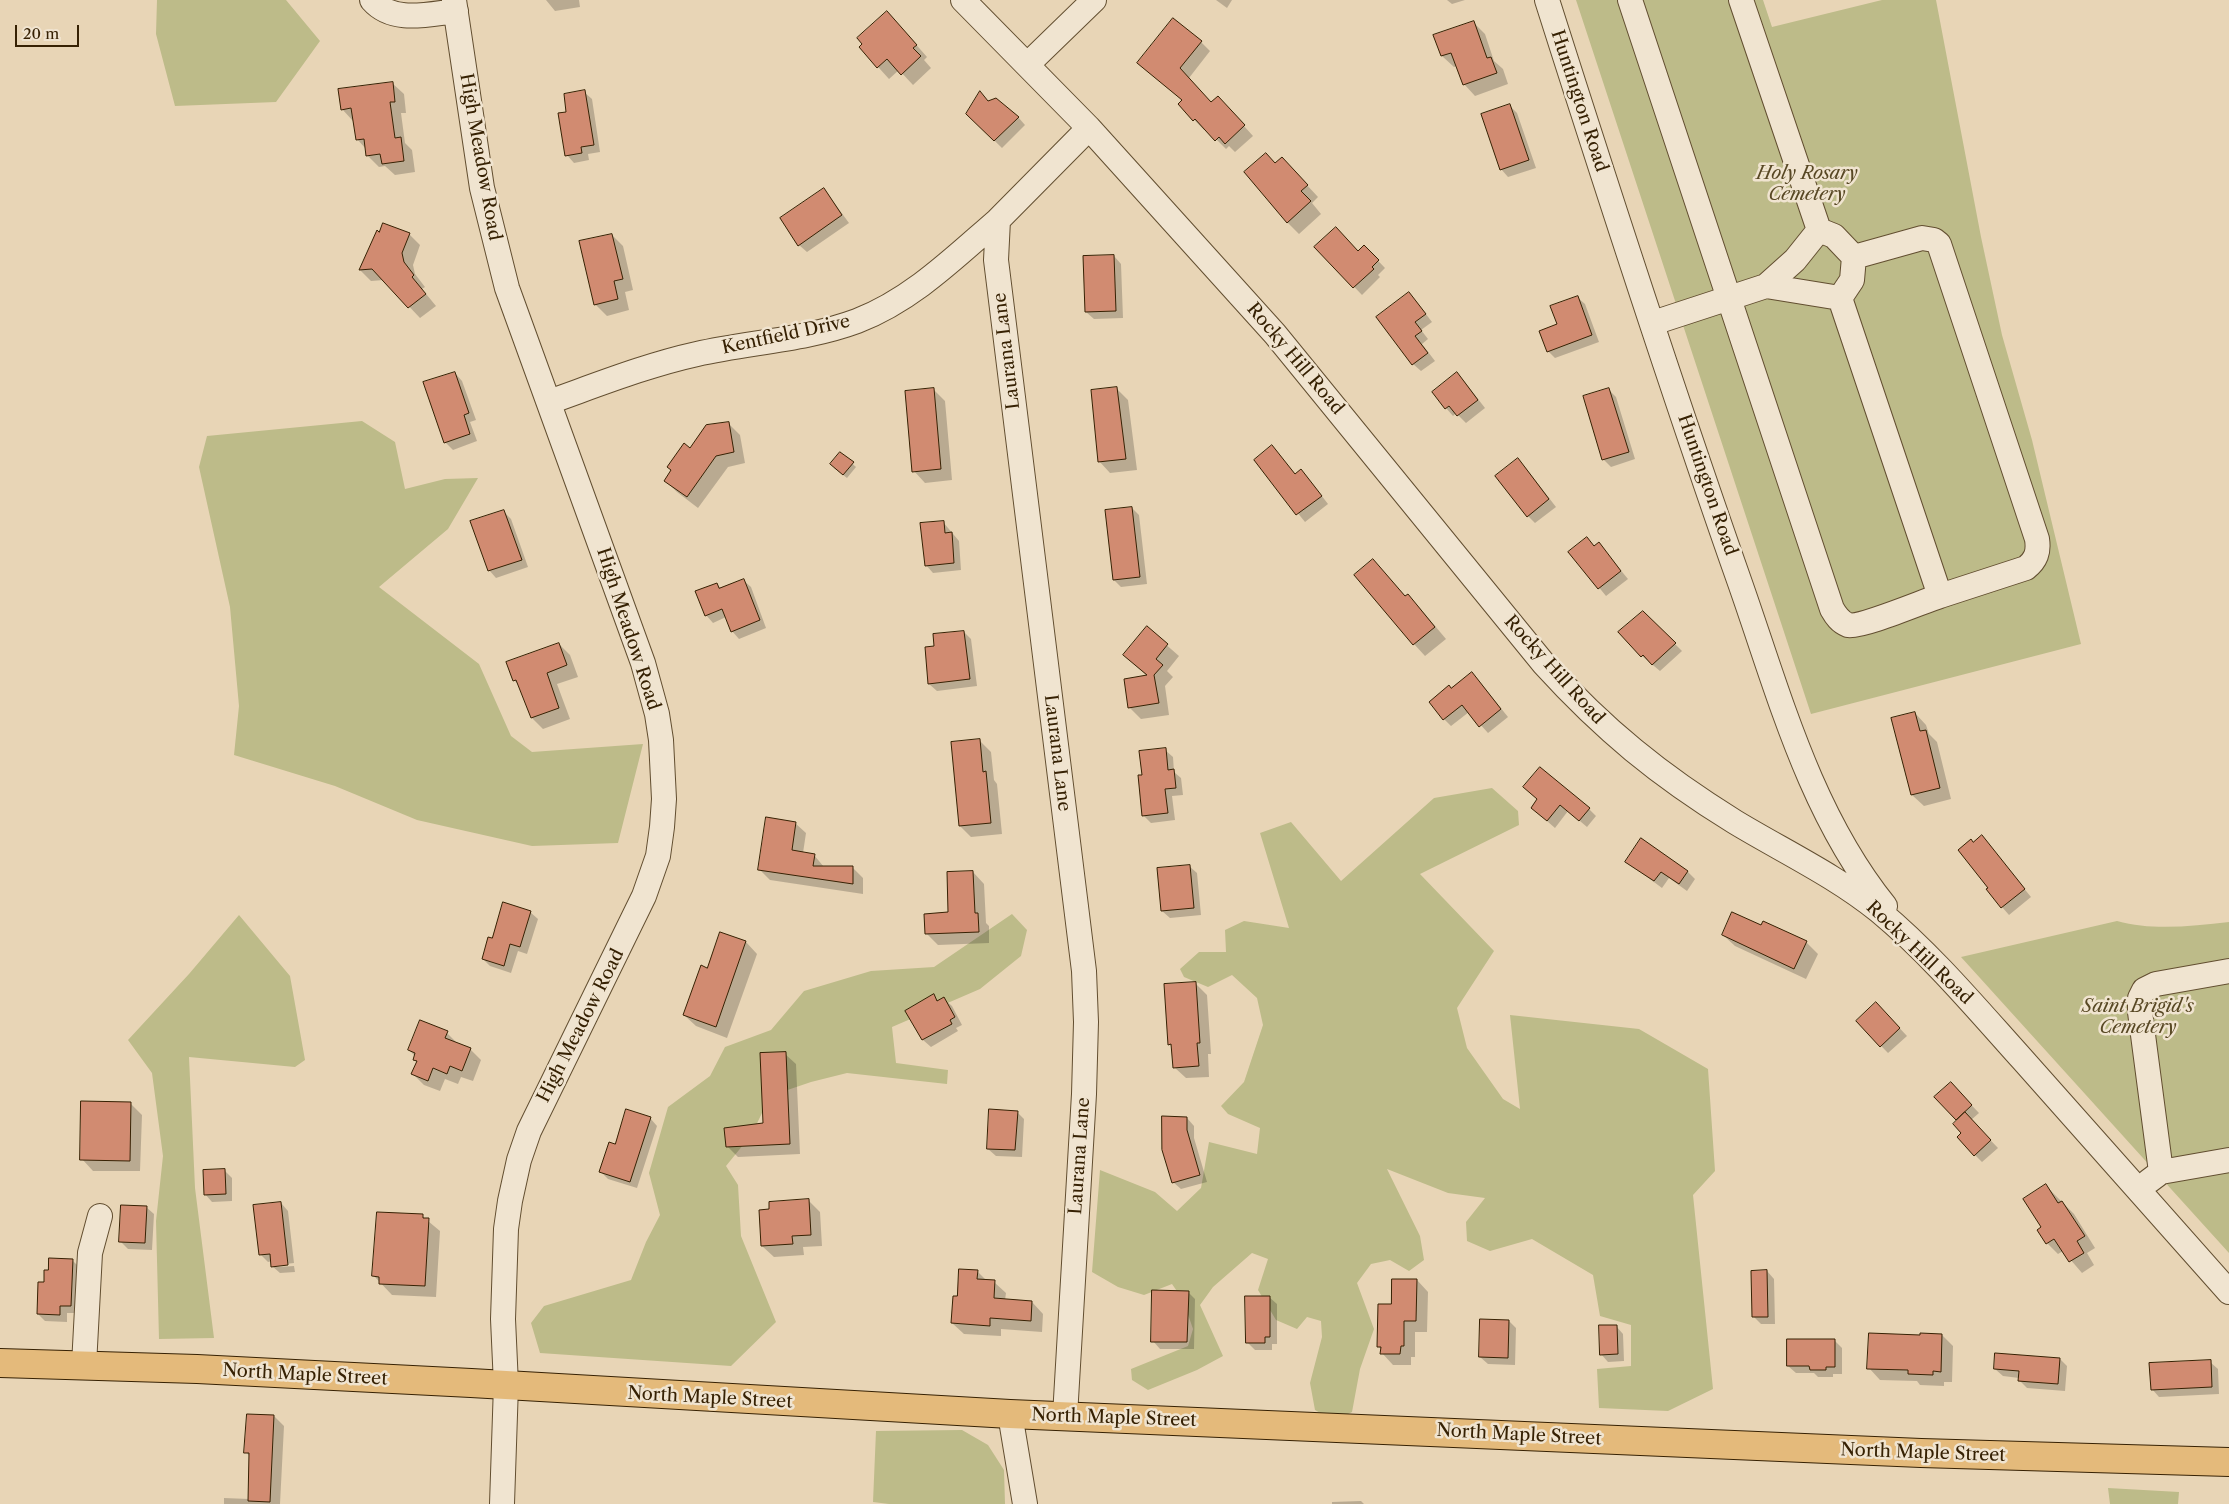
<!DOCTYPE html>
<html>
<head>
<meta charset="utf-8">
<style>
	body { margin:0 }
	#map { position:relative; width:2229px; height:1504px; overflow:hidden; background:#e8d5b6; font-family:"Libre Caslon Text",serif }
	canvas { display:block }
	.scale { position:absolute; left:15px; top:25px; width:64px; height:22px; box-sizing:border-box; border:2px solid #362103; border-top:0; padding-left:6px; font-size:15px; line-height:18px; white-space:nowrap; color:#362103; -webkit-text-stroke:4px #f0e4d0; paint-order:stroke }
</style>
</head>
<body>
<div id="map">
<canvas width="2229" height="1504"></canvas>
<div class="scale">20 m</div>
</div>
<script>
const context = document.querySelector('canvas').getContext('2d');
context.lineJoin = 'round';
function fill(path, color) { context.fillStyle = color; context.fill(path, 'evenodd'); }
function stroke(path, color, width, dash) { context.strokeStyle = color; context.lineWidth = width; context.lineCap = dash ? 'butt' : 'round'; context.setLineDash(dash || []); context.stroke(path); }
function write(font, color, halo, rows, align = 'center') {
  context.font = font + ' "Libre Caslon Text",serif'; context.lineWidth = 5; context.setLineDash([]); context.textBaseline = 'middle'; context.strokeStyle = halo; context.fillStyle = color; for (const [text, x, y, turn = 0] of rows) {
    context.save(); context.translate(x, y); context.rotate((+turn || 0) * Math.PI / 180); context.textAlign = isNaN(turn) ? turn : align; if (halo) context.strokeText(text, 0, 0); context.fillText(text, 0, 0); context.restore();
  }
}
fill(new Path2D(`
	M157,0H286L320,41L276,102L175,106L156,34Z
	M1576,0H1763L1772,27L1882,0H1936L1981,237L2002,335L2032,440L2081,644L1811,714Z
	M362,421L395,442L405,489L445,479L478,478L448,529L379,587L479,664L511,736L532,752L643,744L618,843L532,846L417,820L335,786L234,755L239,706L230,607L199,467L207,436Z
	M1492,788L1518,811L1519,825L1420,874L1494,951L1457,1008L1467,1048L1503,1099L1520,1109L1510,1015L1639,1029L1708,1069L1715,1171L1693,1195L1713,1389L1668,1411L1599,1408L1597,1369L1631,1366V1325L1600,1316L1593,1275L1532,1239L1490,1251L1467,1241L1466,1222L1485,1198L1448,1193L1387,1169L1420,1236L1424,1260L1409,1271L1390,1260L1371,1264L1357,1283L1374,1329L1360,1369L1352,1412L1334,1421L1315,1410L1310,1383L1322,1337L1321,1321L1307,1317L1297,1329L1276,1320L1258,1290L1268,1259L1252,1253L1213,1287L1200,1305L1223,1356L1197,1370L1148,1390L1132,1380L1131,1369L1188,1346L1193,1329L1183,1300L1172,1284L1144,1295L1118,1287L1092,1272L1100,1170L1155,1192L1177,1211L1201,1188L1209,1142L1257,1154L1260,1128L1228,1114L1221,1106L1244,1082L1263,1025L1257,998L1232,975L1208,987L1184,977L1180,969L1199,952H1226L1225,930L1244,921L1289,928L1260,833L1291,822L1341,881L1434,798Z
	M1012,914L1027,930L1021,956L980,989L892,1027L896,1063L948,1070L947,1084L847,1073L811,1082L770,1096L752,1134L726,1166L738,1185L741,1236L776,1322L731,1366L540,1353L531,1323L544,1306L631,1280L646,1242L660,1215L649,1173L668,1107L710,1076L725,1047L771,1030L804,991L871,971L934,967Z
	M239,915L290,976L305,1060L295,1067L189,1057L195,1188L214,1338L159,1339L156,1221L163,1156L152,1073L128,1040L189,974Z
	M2117,921C2153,931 2192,926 2229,922V1253L1961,957Z
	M962,1430L988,1445L1004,1470L1005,1504H889L873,1502L876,1431Z
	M2108,1488L2179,1492L2178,1504H2110Z`), '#bdbb89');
fill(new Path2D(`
	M546,0H579L580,7L555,11Z
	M1216,0H1232L1227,8Z
	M1447,0H1465L1452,4Z
	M1473,22L1485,34L1494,61L1503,69L1508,84L1475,96L1464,84L1457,66L1454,67L1442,56L1435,36Z
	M898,24L927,57L924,60L931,68L913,85L899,70L889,79L860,47Z
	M1201,42L1210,51L1189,78L1212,104L1227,107L1253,136L1235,152L1229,146L1226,149L1205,128L1204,130L1179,104L1183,101L1138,63Z
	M392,83L404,94L406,113H401L405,143L412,150L415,172L395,175L385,166L379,167L367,155L366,149L357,139L353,121L342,109Z
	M584,92L592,99L600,152L588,154L589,160L574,163L567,155L568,113Z
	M980,93L989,102L1018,117L1025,125L1002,148L967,114Z
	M1510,106L1517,113L1536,168L1508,177L1501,169Z
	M1293,170L1318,197L1312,203L1321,214L1299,234L1287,222Z
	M824,189L849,223L807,252L799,245Z
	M377,232L409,234L420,245L413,265L415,274L425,287L422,289L436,306L420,318L384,280L371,281L360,270Z
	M612,235L623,246L633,290L625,292L629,310L607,316L595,304Z
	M1364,246L1385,268L1378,275L1380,277L1362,295L1316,247L1358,252Z
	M1114,256L1121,264L1123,318L1094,319L1086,312Z
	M1577,297L1585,304L1599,342L1555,358L1548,351L1559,325Z
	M1416,301L1432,322L1421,330L1428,339L1422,344L1435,361L1421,371L1413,364Z
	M455,373L462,381L476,420L470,422L477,441L453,450L445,442Z
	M1464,381L1485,408L1466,423L1456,413L1453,416L1446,408Z
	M1116,388L1128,400L1137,470L1110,473L1099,461Z
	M933,389L945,401L952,480L925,483L914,471Z
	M1609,390L1616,397L1635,459L1611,467L1603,459Z
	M728,423L740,435L745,463L728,467L698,508L677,492L666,481L690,450Z
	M1272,447L1296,475L1301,471L1308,478L1328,504L1305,522L1255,460Z
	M840,453L856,467L847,478L834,468Z
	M1525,467L1556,507L1535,523L1528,516Z
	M1132,508L1139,515L1147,584L1121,587L1114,580Z
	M503,511L511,519L528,567L496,578L489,570Z
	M943,522L959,541L961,570L933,573L926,565Z
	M1587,539L1594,546L1599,544L1628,579L1606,596L1570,552Z
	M1373,561L1406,597L1408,596L1419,607L1446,639L1425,656L1414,644Z
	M743,580L751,587L766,628L739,639L732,631L726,617L713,623L706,615L717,584L721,589Z
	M1643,612L1682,651L1660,671L1642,656Z
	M1147,628L1179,656L1167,671L1173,677L1165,686L1169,715L1141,719L1129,707L1148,677L1124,655Z
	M964,632L971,639L977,686L937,691L929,684L936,647Z
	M559,644L570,655L578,677L557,684L570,719L543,729L532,718L520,687L514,680Z
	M1479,681L1508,717L1488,733L1469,712L1451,726L1444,719L1452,689Z
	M1915,713L1926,725L1929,734L1937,742L1951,799L1924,806L1912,795Z
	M980,741L991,752L994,780L997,784L1002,834L971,837L960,826Z
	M1165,750L1173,757L1174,772L1181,778L1183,795L1172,796L1175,820L1151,823L1144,816L1143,776Z
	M1538,800L1589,809L1596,816L1587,827L1568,811L1555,828L1532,808Z
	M795,823L806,833L803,853L814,855L824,867H852L863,878V894L770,880L759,869Z
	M1982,837L2031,897L2009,915L2002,907L1989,888Z
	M1641,840L1688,872L1695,879L1687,891L1669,878L1662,888L1627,862Z
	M1189,866L1197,873L1201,915L1170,918L1162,911Z
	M973,872L984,884L986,923L989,926V943L938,945L926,933L949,914Z
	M530,912L538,919L527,954L518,951L511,973L490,966L483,959L493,939Z
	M1764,922L1806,942L1818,954L1806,979L1735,946L1723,935L1762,926Z
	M720,933L746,942L757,954L727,1038L696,1026L684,1015L708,969Z
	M1195,983L1207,995L1211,1054H1208L1209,1077L1186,1078L1174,1067L1173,1048L1169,1044Z
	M934,996L939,1002L944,999L952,1006L962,1025L956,1028L958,1031L931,1047L923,1040L907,1011Z
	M1876,1003L1907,1036L1888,1053L1857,1021Z
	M447,1033L458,1044L470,1049L481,1060L473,1081L461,1077L458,1084L445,1079L440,1091L424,1085L413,1074L417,1062L414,1059L415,1056L409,1050Z
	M785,1054L796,1064L800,1154L738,1157L727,1146L764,1125Z
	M1958,1091L1979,1113L1971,1120L1998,1148L1982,1162L1975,1155L1958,1121L1936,1097Z
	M130,1103L142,1115L140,1171H93L82,1159Z
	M1017,1112L1024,1119L1022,1157L996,1156L988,1149Z
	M650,1118L657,1126L637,1188L608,1179L600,1171L615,1145Z
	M1187,1118L1194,1126V1138L1207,1182L1181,1189L1173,1182Z
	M224,1170L232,1178V1201L212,1202L205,1194Z
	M2046,1186L2074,1214L2095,1248L2087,1253L2094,1265L2082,1273L2063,1251L2058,1254L2047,1243L2043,1228Z
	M809,1201L820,1212L822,1246L803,1247L804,1255L774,1257L762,1246Z
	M281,1203L288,1211L294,1263L277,1265V1267L294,1266L295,1272L280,1273L272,1266V1261L268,1262L260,1254Z
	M146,1207L154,1214L152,1250L128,1249L120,1241Z
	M422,1216L440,1231L436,1297L392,1295L374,1276Z
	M72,1260L80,1268L78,1313H67V1322L45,1321L38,1314L50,1271Z
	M977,1271L987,1281L994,1282L1006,1293L1005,1300L1032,1302L1043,1314L1042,1332L1001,1329V1336L964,1334L952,1323L958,1298Z
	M1767,1271L1774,1279L1775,1324H1761L1753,1316Z
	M1417,1280L1428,1292L1427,1332H1415V1357H1411V1365H1393L1382,1353V1350L1378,1346L1393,1305Z
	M1188,1292L1195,1299L1194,1349H1160L1153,1341Z
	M1269,1297L1277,1304V1344H1272V1350H1255L1247,1342Z
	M1509,1321L1516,1328L1515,1365L1488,1364L1480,1357Z
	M1616,1326L1623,1334L1624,1361L1608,1362L1601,1354Z
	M1942,1335L1953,1346L1952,1382H1944V1386L1920,1385L1917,1381L1880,1380L1869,1368L1921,1337Z
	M1834,1340L1842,1348V1374H1833V1377H1818L1814,1373H1796L1788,1366Z
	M2060,1359L2067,1366L2065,1391L2027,1388L2019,1380V1378L2003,1376L1995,1369Z
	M2210,1362L2218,1369L2219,1394L2159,1397L2152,1389Z
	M274,1416L284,1426L280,1504H224V1498L249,1499L250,1457L246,1452Z
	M1361,1501L1364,1504H1332V1502Z`), '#0003');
const building = new Path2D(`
	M887,11L917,45L913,48L921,56L901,75L887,59L877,68L859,47L862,44L857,38Z
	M1173,18L1202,41L1180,68L1211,102L1218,96L1245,125L1225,144L1219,137L1215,141L1195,119L1193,121L1178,104L1182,100L1137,63Z
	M1474,21L1487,58L1491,57L1497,73L1463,85L1451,53L1441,56L1433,35Z
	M393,82L395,102H390L395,138L401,137L404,161L382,164L380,154L366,156L364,139L356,140L351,108L341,110L338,89Z
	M585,90L594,145L581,147L582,153L565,156L558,113L566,112L564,94Z
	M980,91L988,101L996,98L1019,117L994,141L966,114Z
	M1510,104L1529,160L1500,170L1481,114Z
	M1266,153L1275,163L1282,157L1308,185L1301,191L1311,201L1287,223L1244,172Z
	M824,188L842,215L798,246L780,218Z
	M383,223L410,233L402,253L404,262L414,275L412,277L426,294L408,308L372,269L359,270L377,230L379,232Z
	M1336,227L1358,251L1364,245L1379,260L1372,267L1374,269L1353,288L1314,247Z
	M612,234L623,279L614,281L618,299L594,305L579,241Z
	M1114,255L1116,311L1085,312L1083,256Z
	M1409,292L1426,314L1415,322L1422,331L1415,336L1428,353L1412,365L1376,317Z
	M1578,296L1592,335L1547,352L1539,331L1557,324L1550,306Z
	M455,372L469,413L464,415L470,434L444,443L423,382Z
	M1457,372L1478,400L1457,416L1449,406L1445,409L1432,392Z
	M1117,387L1126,459L1098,462L1091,390Z
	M934,388L941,469L912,472L905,391Z
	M1609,388L1629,452L1602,460L1583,396Z
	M729,422L734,452L716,456L687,497L664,481L671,470L667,467L684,443L690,448L706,425Z
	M1272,445L1295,474L1301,469L1322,496L1296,515L1254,460Z
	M840,452L854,462L843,475L830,464Z
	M1518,458L1549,499L1527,517L1495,476Z
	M1132,507L1140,577L1113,580L1105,510Z
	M504,510L522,560L488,571L470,521Z
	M944,521L945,533L952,532L954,563L925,566L920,523Z
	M1587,537L1594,546L1599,542L1621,571L1598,589L1568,552Z
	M1373,559L1405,596L1408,594L1435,627L1413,645L1354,575Z
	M744,579L760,620L731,632L722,609L705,616L695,591L717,583L719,588Z
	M1643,611L1676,643L1652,665L1643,655L1641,657L1618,632Z
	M1147,626L1168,644L1156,659L1163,665L1154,675L1159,703L1128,708L1124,679L1147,675L1123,655Z
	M964,631L970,679L928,684L925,647L934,646L933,634Z
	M559,643L567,665L547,673L559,708L531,718L516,680L513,681L506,662Z
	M1472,672L1501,709L1479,727L1462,705L1443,720L1429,702L1449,685L1451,688Z
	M1915,712L1920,731L1926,730L1940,788L1911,795L1891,718Z
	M980,739L983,772L986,771L991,823L959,826L951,742Z
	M1166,748L1168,770L1174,769L1176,788L1165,789L1168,813L1142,816L1138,775H1142L1139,751Z
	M1540,767L1590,808L1579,821L1560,805L1547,821L1531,808L1537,799L1523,787Z
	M766,817L796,822L792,850L815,854L813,866H853V884L758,870Z
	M1982,835L2025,889L2001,908L1986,889L1988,888L1958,850L1971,839L1973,842Z
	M1641,838L1688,871L1679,884L1661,872L1654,881L1625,862Z
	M1190,865L1194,908L1161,911L1157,868Z
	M973,871L975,913H978L979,932L925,934L924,914L948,912L947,872Z
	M503,902L531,911L520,947L510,944L504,966L482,959L488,937L492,938Z
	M1732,912L1761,925L1763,921L1807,941L1794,969L1722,935Z
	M720,932L746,941L716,1027L683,1015L701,965L707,968Z
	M1196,982L1200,1043H1197L1199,1066L1173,1068L1171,1044L1168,1045L1164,984Z
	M934,994L937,1001L944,997L955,1017L950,1020L952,1024L922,1040L905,1011Z
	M1876,1002L1900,1028L1880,1047L1856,1021Z
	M420,1020L448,1031L445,1038L471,1048L462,1071L450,1066L447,1074L433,1068L428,1081L411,1074L417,1061L413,1060L415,1053L408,1050Z
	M786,1052L790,1144L726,1147L724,1128L763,1123L760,1053Z
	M1951,1082L1972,1105L1956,1120L1934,1097Z
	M81,1101L131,1102L130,1161L80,1160Z
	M626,1109L651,1117L630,1182L599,1172L609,1142L615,1144Z
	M989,1109L1018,1111L1015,1150L987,1149Z
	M1965,1112L1991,1140L1974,1156L1957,1137L1961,1133L1953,1124Z
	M1162,1116L1187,1117V1130L1200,1175L1172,1183L1162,1150Z
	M225,1169L226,1194L204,1195L203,1170Z
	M2046,1184L2058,1203L2062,1201L2085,1236L2077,1241L2084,1253L2069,1262L2054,1239L2046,1244L2037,1230L2041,1227L2023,1199Z
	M809,1199L811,1235L792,1236L793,1244L761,1246L759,1210L769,1209V1202Z
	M281,1202L288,1265L271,1267L270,1254L259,1255L253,1205Z
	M121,1205L147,1206L145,1243L119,1242Z
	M377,1212L423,1214V1218H429L425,1286L379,1284V1277L372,1276Z
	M49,1258L73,1259L71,1306H60V1315L37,1314L38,1282H44V1270H48Z
	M959,1269L978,1270L977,1279L995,1280L994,1298L1032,1301L1031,1321L990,1318V1326L951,1323L953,1296H957Z
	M1767,1270L1768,1317H1752L1751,1271Z
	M1392,1279H1417L1416,1321H1404V1346H1401L1400,1354H1380L1381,1347H1377L1378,1304H1391Z
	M1152,1290L1189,1291L1187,1342H1151Z
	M1245,1296H1270V1337H1265V1343H1246Z
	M1480,1319L1509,1320L1508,1358L1479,1357Z
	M1599,1325H1617L1618,1354L1600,1355Z
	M1869,1333L1920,1335V1333L1942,1334L1941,1372L1933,1371V1375L1908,1374V1370L1867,1369Z
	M1787,1339H1835V1367H1826V1370H1810L1809,1366H1787Z
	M1995,1353L2060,1358L2058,1384L2018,1381L2019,1371L1994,1369Z
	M2211,1360L2212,1387L2151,1390L2149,1363Z
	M247,1414L274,1415L270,1502L248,1501L249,1453H244Z`);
fill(building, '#d18b71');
stroke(building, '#362103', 1);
const minor = new Path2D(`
	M372,0C393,24 428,14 456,11
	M454,0L482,188L507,288L643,663L657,714L661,740L664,799L662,827L658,856L644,896L529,1131L519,1160L510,1201L506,1229L503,1319L506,1385L502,1504
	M963,0L1089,128L1275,334L1544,664C1604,730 1659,775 1735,822C1783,851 1836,876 1879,911C1932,955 1977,1009 2023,1060C2092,1137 2160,1215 2229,1292
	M1547,0C1609,195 1672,390 1740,583C1779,694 1810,813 1885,906
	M1630,0L1832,609C1836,616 1840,622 1848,625C1861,628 1924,601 1940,596L1840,298L1852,280L1854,257L1834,236L1819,230L1741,0
	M1028,64L1094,0
	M1819,230L1795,260L1766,286L1840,298
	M1854,257L1922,238L1934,240L1939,244L2037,539C2039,552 2036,560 2026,568L1940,596
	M1653,323L1766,286
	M549,402C597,385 647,365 697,354C750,342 806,340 857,321C912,300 955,257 998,220
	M2161,1172L2140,1012V998L2144,990L2156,984L2229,971
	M2149,1181L2161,1172L2229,1160
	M84,1365L90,1253L100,1216
	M1010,1414L1025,1504
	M1065,1416L1084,1094L1086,1022L1084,971L996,260L998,220L1089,128`);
const major = new Path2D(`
	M0,1363L197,1369L471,1383L1010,1414L1921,1453L2229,1462`);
stroke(minor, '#624e30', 26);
stroke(major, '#362103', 30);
stroke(minor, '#f0e4d0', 24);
stroke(major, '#e4ba7b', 28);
write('18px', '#362103', '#f0e4d0', [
	["Huntington Road",1579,101,72],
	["High Meadow Road",480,157,80],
	["Kentfield Drive",786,335,-12],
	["Laurana Lane",1007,351,-97],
	["Rocky Hill Road",1295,359,50],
	["Huntington Road",1707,485,71],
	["High Meadow Road",628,629,72],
	["Rocky Hill Road",1554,670,48],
	["Laurana Lane",1057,753,83],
	["Rocky Hill Road",1919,953,44],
	["High Meadow Road",581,1026,-63],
	["Laurana Lane",1080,1156,-86],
	["North Maple Street",305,1375,3],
	["North Maple Street",710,1398,3],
	["North Maple Street",1114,1418,2],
	["North Maple Street",1519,1435,3],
	["North Maple Street",1923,1453,2]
]);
write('italic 18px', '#584824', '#f0e4d0', [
	["Holy Rosary",1807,174],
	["Cemetery",1807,195],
	["Saint Brigid's",2138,1007],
	["Cemetery",2138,1028]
]);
</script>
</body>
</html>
